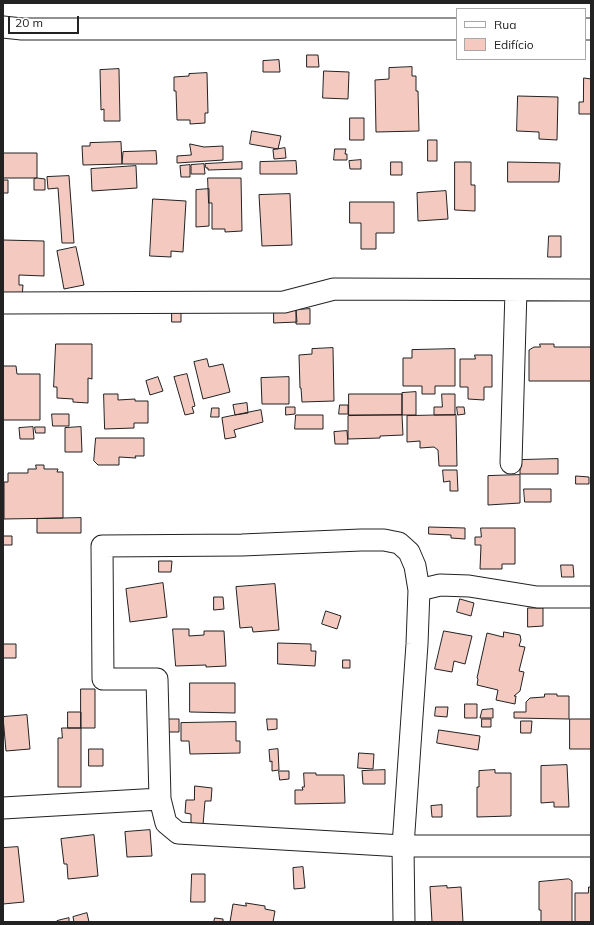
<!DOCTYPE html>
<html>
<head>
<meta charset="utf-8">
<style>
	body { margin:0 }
	#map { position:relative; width:594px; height:925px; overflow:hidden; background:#fff; font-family:Mulish,sans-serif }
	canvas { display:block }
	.frame { position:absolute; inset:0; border:4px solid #222; pointer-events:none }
	.legend { position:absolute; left:456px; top:8px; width:130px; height:52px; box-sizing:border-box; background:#fff; border:1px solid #a7a7a7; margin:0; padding:5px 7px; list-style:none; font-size:12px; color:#222 }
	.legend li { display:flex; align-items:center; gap:8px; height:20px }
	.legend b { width:20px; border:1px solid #a7a7a7 }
	.scale { position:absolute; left:8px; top:16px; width:71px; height:18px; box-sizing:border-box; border:2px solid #222; border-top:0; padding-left:5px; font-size:12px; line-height:14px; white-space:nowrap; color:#222; -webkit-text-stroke:3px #fff; paint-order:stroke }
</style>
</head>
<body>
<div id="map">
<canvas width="594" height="925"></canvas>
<div class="frame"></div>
<ul class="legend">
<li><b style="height:5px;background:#fff"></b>Rua</li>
<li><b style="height:11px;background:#f3c9c0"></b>Edifício</li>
</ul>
<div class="scale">20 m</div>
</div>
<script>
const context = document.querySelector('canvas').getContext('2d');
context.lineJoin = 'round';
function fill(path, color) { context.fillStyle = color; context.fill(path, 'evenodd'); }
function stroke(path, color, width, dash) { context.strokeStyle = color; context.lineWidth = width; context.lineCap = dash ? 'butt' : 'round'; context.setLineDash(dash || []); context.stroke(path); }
const building = new Path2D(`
	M307,55H318L319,67H307Z
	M279,60L280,72H263V61Z
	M412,67V76H416V91H418L419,131L376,132L375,80L389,79V68Z
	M119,69L120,121H104V109L101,110L100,70Z
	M324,71L349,72L348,99L323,98Z
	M207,73L208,113H205V123L190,124V120H177L176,91H174V77L189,76V74Z
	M584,78L591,79V114H579V102H583Z
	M518,96L558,97L557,140L539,139V132L517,131Z
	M350,118H364V140H350Z
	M252,131L281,136L278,149L250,144Z
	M428,140H437V161H428Z
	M121,142L122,164L83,165L82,146H90V143Z
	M190,144L204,147L223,146V160L177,163V156L191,155Z
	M285,148L286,158L274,159L273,150Z
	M335,149H346L345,154H347V160H334Z
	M156,151L157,164H122L123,152Z
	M3,153H37V178H3Z
	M361,160V169H350L349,161Z
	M296,161L297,174H260V162Z
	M242,162V169L208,170V168H206L205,164Z
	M391,162H402V175H391Z
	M455,162H471V185H475V211L455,210Z
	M508,162L560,163L559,182H508Z
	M204,164L205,174H191V165Z
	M190,165V177H181L180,166Z
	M136,166L137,188L92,191L91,169Z
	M69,176L74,243H62L58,188L48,189L47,177Z
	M37,178L45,179V190H34V179Z
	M208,178H241L242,231L225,232V229H212V203H209Z
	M3,180H8V193H3Z
	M209,189V226L196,227V190Z
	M446,191L448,219L418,221L417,193Z
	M290,194L292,245L262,246L259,195Z
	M153,199L186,201L183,252L171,251V257L150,256Z
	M350,202H394V233H376V249H361V223H350Z
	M549,236H561V257H548Z
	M3,240L44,241V276L19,275V285H23L22,298L3,297Z
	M76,247L84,285L64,289L57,251Z
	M172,309H181V322H172Z
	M310,309V324H296V310Z
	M274,310H296L297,322L274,323Z
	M56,344H92V379L88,378V403L73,402V399L57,398V387H54Z
	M540,344H554V347H591V381H529V350L534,347H540Z
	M333,348L334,401L302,402L301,388H300L299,355L312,354V349Z
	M455,349V386H435V394H422V386H403V358H412V350Z
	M475,355H492V387H484V400L468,399V387H460V359H475Z
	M207,359L209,367L223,364L230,392L203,399L194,362Z
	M3,366H16L17,374H40V420H3Z
	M187,374L195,406L192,407L194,413L185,415L174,377Z
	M158,377L163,391L150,395L146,381Z
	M289,377V404H262L261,378Z
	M416,392V415H402V393Z
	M104,394H118V400L135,399V401H148V423H134V428L105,429Z
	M349,394H402V415H349Z
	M442,394H455V415H434V407H442Z
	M247,403L248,413L235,415L233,405Z
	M340,405H348V414H339Z
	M286,407H295V414L286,415Z
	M457,407H464L465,414L458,415Z
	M212,408H219V417H211Z
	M261,410L263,422L234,430L236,437L225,439L222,418Z
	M52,414H69V426H53Z
	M296,415H323V429H295Z
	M402,415L403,435L380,436V438L348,439V416Z
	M456,415L457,466H439L438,450L434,447L420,448V441L407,442V416Z
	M33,427L34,439H20L19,428Z
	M35,427H45V433H36Z
	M81,427L82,452H65V428Z
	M347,431L348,444H335L334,432Z
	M96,438H144V456H135L136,458L119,457V465H98L94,461Z
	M558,459V474H520V460Z
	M36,465H44V469H58L57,472H63V518L4,519V482H8V473H28V469H36Z
	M443,470H457L458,491H450V481L444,482Z
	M520,475V503L488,505V476Z
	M576,476L589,477V484H576Z
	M524,489H551V502H525Z
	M81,518V533H37V519Z
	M429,527L465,528V539L451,538V535L429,534Z
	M481,528H515V564H502V569H480L481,545H475V537H481Z
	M3,536H12V545H3Z
	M159,561H172L171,572H159Z
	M561,565H573L574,577H562Z
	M163,583L167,617L130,622L126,589Z
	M275,584L279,630L253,632L252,627L240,628L236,587Z
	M214,597H223L224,609L214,610Z
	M460,599L474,603L471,616L457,612Z
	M528,608H543V626L528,627Z
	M326,611L341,616L337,629L322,624Z
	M173,629H189V636L204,635V631H224L226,666L206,667V665L176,666Z
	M444,631L472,636L465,664L454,661L452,672L435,669Z
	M504,632L520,635L521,640L519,646L525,647L519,671L524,672L520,691L514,696H516L515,704L496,700L498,690L477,685L478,679L477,678L487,633L503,637Z
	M278,643L311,644V651H316L315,666L278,664Z
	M3,644H16V658H3Z
	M343,660H350V668H343Z
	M190,683H235V713L190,712Z
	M81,689H95V728H81Z
	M545,694H557V696H569V719L514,718V712H526V702L530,698L544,697Z
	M465,704H477V718H465Z
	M436,707H448L447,717L435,716Z
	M493,709V718H480L482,710Z
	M68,712H81V728H68Z
	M27,715L30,749L6,751L3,717Z
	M168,719H179V732H168Z
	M267,719H277V729L268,730Z
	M482,719H491V727H482Z
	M570,719H591V749H570Z
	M521,721H532L531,733H521Z
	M236,722V741H240V753L190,754L189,741H181V723Z
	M62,728H81V787H58V738H62Z
	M439,730L480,736L478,750L437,743Z
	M89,749H103V766H89Z
	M278,749L279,770L272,771V761L270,762L269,750Z
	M359,753L374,754L373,769L358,768Z
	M567,765L569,807H554V802L541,803V766Z
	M385,770V784H363L362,771Z
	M495,770V773H511V816L477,817V787H479V771Z
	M279,771H289V779L280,780Z
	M304,773H316V775H344L345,803L295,804V790H303L302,787H304Z
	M195,786L212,788L211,801H205L203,825L191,824V814L185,813L186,800H194Z
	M442,805V817H432L431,806Z
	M150,830L152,856L127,857L125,832Z
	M94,835L98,876L68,879L67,864H64L61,839Z
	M18,847L24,902L3,904V848Z
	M303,867L305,888L294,889L293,868Z
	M192,874H205V902H191Z
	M569,879L572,881V922H541V910H539V882Z
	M447,886V888L461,887L463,922H432L430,887Z
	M589,887H591V922H575V893H588Z
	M246,903L265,906V909L275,911L273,922H230L233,904L246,906Z
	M87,913L89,922H74L73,917Z
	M69,918V922H57V921Z
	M215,918L223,919V922H214Z`);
fill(building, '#f3c9c0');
stroke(building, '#222', 1);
const street = new Path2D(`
	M3,27L22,29H457
	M585,29H591
	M3,303L284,302L334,289L591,290
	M511,463L516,290
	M419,590L440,585L469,586L537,597H591
	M160,799L157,679H103L102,546L242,545L361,540H384L399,543L409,552L415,566L419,590L417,644L403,846L404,922
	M3,808L160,799L166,823L178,833L403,846H591`);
stroke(street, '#222', 23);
stroke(street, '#fff', 21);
</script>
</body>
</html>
